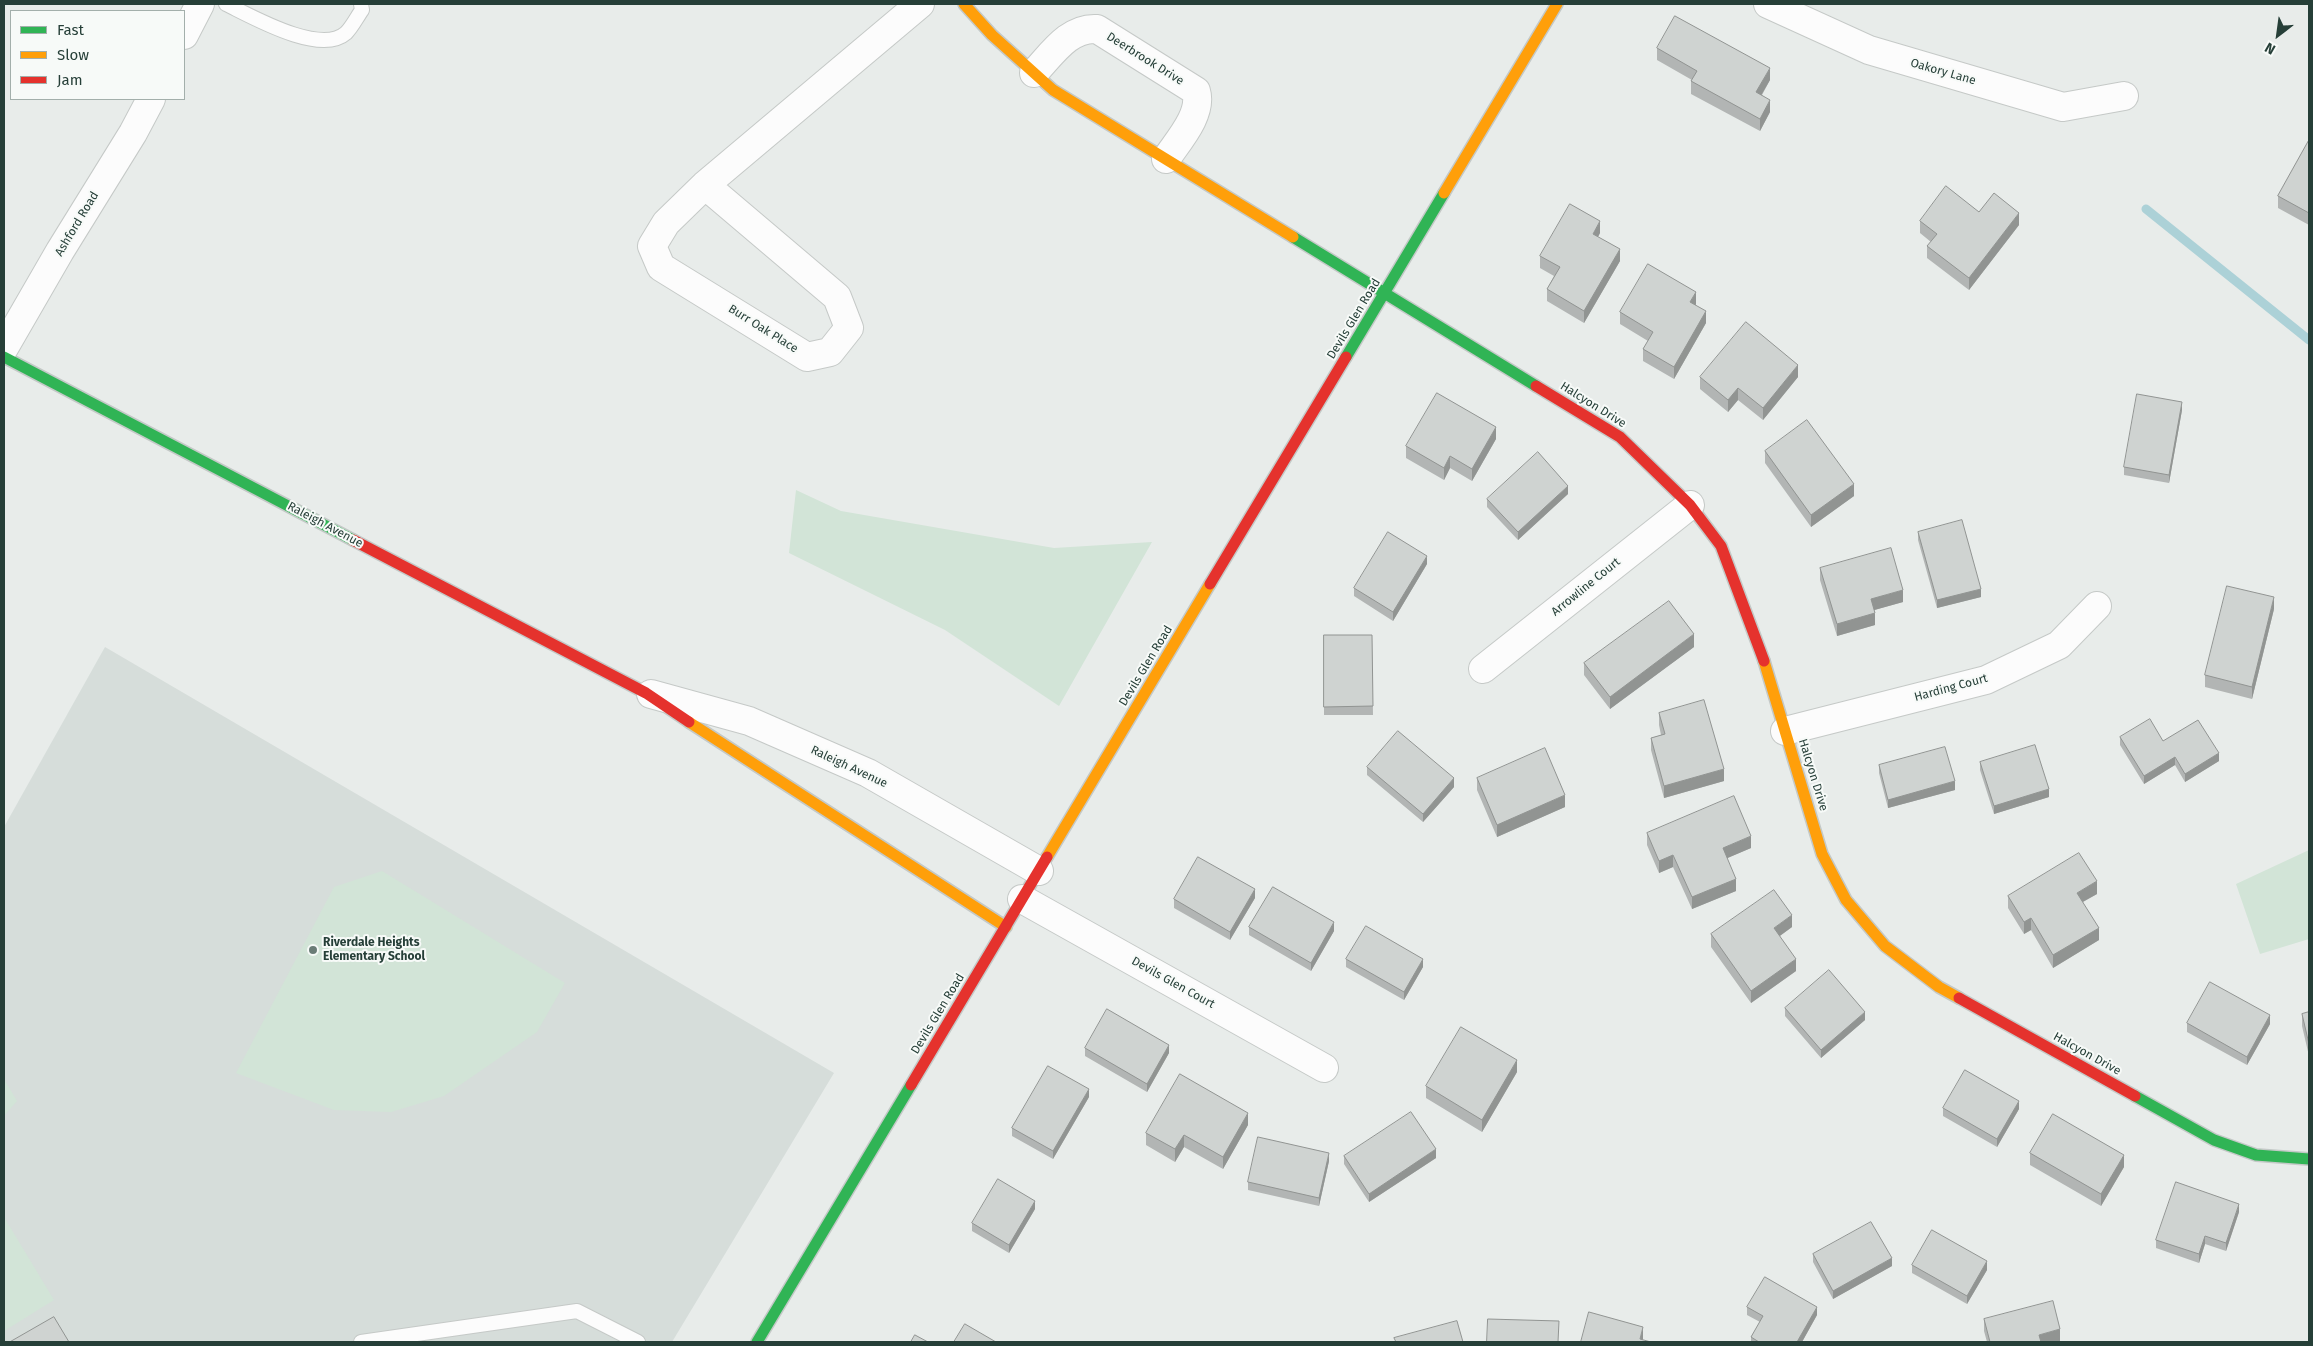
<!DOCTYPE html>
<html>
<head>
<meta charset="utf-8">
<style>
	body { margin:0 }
	#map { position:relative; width:2313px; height:1346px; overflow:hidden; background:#e8ecea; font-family:"Fira Sans",sans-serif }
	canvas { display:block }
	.frame { position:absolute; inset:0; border:5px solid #263f38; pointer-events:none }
	.legend { position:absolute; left:10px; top:10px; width:175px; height:90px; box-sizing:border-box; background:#f7faf8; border:1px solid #a3afab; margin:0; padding:6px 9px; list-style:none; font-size:15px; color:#263f38 }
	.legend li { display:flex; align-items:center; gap:10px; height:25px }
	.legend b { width:25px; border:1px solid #a3afab }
	.north { position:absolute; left:2253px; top:10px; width:50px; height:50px; -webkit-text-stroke:4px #f7faf8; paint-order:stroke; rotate:210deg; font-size:14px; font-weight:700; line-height:20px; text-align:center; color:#263f38 }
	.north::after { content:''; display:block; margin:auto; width:18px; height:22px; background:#263f38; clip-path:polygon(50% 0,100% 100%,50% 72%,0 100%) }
</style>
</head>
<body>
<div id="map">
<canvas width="2313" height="1346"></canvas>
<div class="frame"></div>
<ul class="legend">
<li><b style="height:6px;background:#30b455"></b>Fast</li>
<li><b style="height:6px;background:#ff9f0a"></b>Slow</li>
<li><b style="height:6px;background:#e5322d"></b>Jam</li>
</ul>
<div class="north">N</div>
</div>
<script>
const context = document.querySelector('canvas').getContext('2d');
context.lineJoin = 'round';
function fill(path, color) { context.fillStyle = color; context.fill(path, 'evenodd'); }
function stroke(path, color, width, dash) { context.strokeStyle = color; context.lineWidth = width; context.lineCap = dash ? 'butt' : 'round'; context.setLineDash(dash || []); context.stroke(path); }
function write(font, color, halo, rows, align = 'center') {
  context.font = font + ' "Fira Sans",sans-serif'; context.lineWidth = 4; context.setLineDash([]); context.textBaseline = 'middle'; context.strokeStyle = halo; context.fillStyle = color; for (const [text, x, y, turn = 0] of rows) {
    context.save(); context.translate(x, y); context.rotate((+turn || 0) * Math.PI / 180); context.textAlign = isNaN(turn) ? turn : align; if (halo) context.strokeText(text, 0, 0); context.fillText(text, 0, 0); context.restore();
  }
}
fill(new Path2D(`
	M105,647L834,1073L672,1342H4V827Z`), '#d6ddda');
fill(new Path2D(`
	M796,490L841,511L1054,548L1152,542L1059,706L945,630L789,553Z
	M2309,850V939L2260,954L2236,884Z
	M382,871L565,983L537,1032L444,1096L391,1112L334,1110L236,1073L334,887Z
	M4,1079L17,1101L4,1116Z
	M4,1217L54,1300L4,1331Z`), '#d2e4d7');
stroke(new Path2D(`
	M2146,209L2309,340`), '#acd1d7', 9);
const lane = new Path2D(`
	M226,4C251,16 320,56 346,33C352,27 357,17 362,10L361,4
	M361,1342L577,1311L638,1342`);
const street = new Path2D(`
	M1768,4L1869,50L2063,107L2124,96
	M184,35L200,4
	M1034,73C1052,54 1069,27 1097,29L1196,91C1203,114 1178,141 1166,159
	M705,185L837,297L849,328L830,352L807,357L661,267L652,246L666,223L705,185L920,4
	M4,348L60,251L133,133L151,99
	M1483,669L1690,505
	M651,694L749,721L868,773L1039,871
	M1785,731L1986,680L2059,645L2097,606
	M1022,899L1324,1068`);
const fast = new Path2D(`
	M1293,237L1536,386
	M4,357L353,540
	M1346,357L1444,193
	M2135,1096L2214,1140L2256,1155L2309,1159
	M757,1342L911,1085`);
const slow = new Path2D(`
	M964,4L992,35L1053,90L1293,237
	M1444,193L1557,4
	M1764,661L1822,854L1846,900L1885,946L1939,987L1959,998
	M689,722L1006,927
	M1047,857L1210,584`);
const jam = new Path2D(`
	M1536,386L1620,437L1690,505L1721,546L1764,661
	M353,540L646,693L689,722
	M1210,584L1346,357
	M1959,998L2135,1096
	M911,1085L1047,857`);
stroke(lane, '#c5c9c7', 16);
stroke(street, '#c5c9c7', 30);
stroke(fast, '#c4c9c7', 14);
stroke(slow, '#c4c9c7', 14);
stroke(jam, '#c4c9c7', 14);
stroke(lane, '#fcfcfc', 14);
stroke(street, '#fcfcfc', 28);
stroke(fast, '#30b455', 11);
stroke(slow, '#ff9f0a', 11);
stroke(jam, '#e5322d', 11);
fill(new Path2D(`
	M1657,48L1770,80L1762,95L1770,112L1760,131L1691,94V81L1692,80L1657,60Z
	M2309,140V225L2278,208V196Z
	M1979,212L2019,225L1969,290L1927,258V246L1931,242L1920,233V221Z
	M1600,233L1598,237L1620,261L1584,323L1547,301V289L1554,276L1540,268V256Z
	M1696,304V305L1706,323L1674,379L1643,361V349L1648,341L1620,324V312Z
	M1700,377H1798L1763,420L1738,400L1728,412L1700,389Z
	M2182,410L2169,483L2124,475V467Z
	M1496,439L1472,481L1450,468L1444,480L1406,458V446Z
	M1765,451L1854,496L1811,527L1765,463Z
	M1568,494L1518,540L1487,507V499Z
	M1918,532L1981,597L1937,608L1918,540Z
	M1427,564L1393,621L1354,596V588Z
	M1820,568L1903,602L1874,610L1875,625L1837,636L1820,580Z
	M2274,609L2252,699L2205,687V675Z
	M1324,635H1372L1373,715H1324Z
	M1694,647L1610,709L1584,675V663Z
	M1659,713L1724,781L1664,798L1651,750V738L1661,735L1659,725Z
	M2120,737L2163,741L2219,761L2185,782L2175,765L2144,784L2120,745Z
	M1980,762L2049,797L1994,814L1980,770Z
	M1879,765L1955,790L1888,808L1879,773Z
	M1367,767L1454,787L1423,822L1367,775Z
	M1477,778L1565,807L1497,837L1477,790Z
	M1647,833L1751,848L1727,858L1736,891L1692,909L1673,867L1659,873L1647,845Z
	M2097,894L2083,902L2099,940L2053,968L2031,930L2024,934L2008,908V896Z
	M1255,898L1230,940L1174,908V899Z
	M1249,927L1334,931L1311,971L1249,935Z
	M1792,927L1780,936L1796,971L1751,1003L1711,947V934Z
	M1346,959L1423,967L1404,1000L1346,967Z
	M1785,1008L1865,1020L1821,1058L1785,1016Z
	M2309,1012V1056L2302,1026V1014Z
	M2187,1023L2270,1024L2247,1065L2187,1032Z
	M1085,1048L1169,1053L1147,1092L1085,1056Z
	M1517,1072L1482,1132L1426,1098V1086Z
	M1089,1097L1053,1159L1012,1136V1128Z
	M1943,1108L2019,1109L1997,1147L1943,1116Z
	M1248,1125L1223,1169L1184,1147L1175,1162L1146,1145V1133Z
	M2030,1153L2124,1167L2101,1206L2030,1165Z
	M1344,1156L1436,1158L1369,1202L1344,1164Z
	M1329,1161L1319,1206L1248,1190V1182Z
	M1035,1209L1009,1253L972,1231V1223Z
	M2239,1212L2226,1251L2205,1244L2199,1263L2156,1248V1240Z
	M1813,1254L1892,1266L1833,1299L1813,1262Z
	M1912,1265L1987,1270L1967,1304L1912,1273Z
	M1747,1307L1817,1315L1802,1342H1751V1337L1760,1322L1747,1315Z
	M1984,1319L2060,1341L2056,1342H1987L1984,1331Z`), '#b2b5b4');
fill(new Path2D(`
	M1770,68V80L1756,104V92Z
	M1770,100V112L1760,131V119Z
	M2019,213V225L1969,290V278Z
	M1600,221V233L1593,246V234Z
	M1620,249V261L1584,323V311Z
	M1696,292V304L1690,314V302Z
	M1706,311V323L1674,379V367Z
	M1798,365V377L1763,420V408Z
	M1738,388V400L1728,412V400Z
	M2182,402V410L2169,483V475Z
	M1496,427V439L1472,481V469Z
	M1450,456V468L1444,480V468Z
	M1854,484V496L1811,527V515Z
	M1568,486V494L1518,540V532Z
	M1427,556V564L1393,621V612Z
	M1981,589V597L1937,608V600Z
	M1903,590V602L1871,611V599Z
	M2274,597V609L2252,699V687Z
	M1875,613V625L1837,636V624Z
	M1694,634V647L1610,709V697Z
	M2219,753V761L2185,782V774Z
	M2175,757V765L2144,784V776Z
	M1724,769V781L1664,798V786Z
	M1454,778V787L1423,822V814Z
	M1955,781V790L1888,808V800Z
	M2049,789V797L1994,814V806Z
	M1565,795V807L1497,837V825Z
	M1751,836V848L1723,860V848Z
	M1673,855V867L1659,873V861Z
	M1736,879V891L1692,909V897Z
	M2097,881V894L2077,905V893Z
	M1255,889V898L1230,940V932Z
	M1792,915V927L1774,940V928Z
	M2031,918V930L2024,934V922Z
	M1334,922V931L1311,971V963Z
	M2099,928V940L2053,968V955Z
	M1423,959V967L1404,1000V992Z
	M1796,959V971L1751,1003V991Z
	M1865,1012V1020L1821,1058V1050Z
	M2270,1015V1024L2247,1065V1057Z
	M1169,1045V1053L1147,1092V1084Z
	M1517,1060V1072L1482,1132V1120Z
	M1089,1089V1097L1053,1159V1151Z
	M2019,1101V1109L1997,1147V1139Z
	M1248,1113V1125L1223,1169V1157Z
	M1184,1135V1147L1175,1162V1149Z
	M1436,1149V1158L1369,1202V1194Z
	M1329,1153V1161L1319,1206V1198Z
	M2124,1155V1167L2101,1206V1194Z
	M1035,1201V1209L1009,1253V1245Z
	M2239,1204V1212L2226,1251V1243Z
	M2205,1236V1244L2199,1263V1254Z
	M1892,1258V1266L1833,1299V1291Z
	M1987,1261V1270L1967,1304V1296Z
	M1817,1307V1315L1802,1342H1797Z
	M1643,1327V1339L1642,1342L1640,1339Z
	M2060,1329V1341L2056,1342H2039V1335Z`), '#919492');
const building = new Path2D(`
	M1675,16L1770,68L1756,92L1770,100L1760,119L1691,81L1697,71L1657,48Z
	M2309,140V213L2278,196Z
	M1946,186L1979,212L1994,193L2019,213L1969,278L1927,246L1937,234L1920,221Z
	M1570,204L1600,221L1593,234L1620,249L1584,311L1547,289L1560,267L1540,256Z
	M1648,264L1696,292L1690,302L1706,311L1674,367L1643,349L1653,332L1620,312Z
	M1746,322L1798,365L1763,408L1738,388L1728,400L1700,377Z
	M1437,393L1496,427L1472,469L1450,456L1444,468L1406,446Z
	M2137,394L2182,402L2169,475L2124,467Z
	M1807,420L1854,484L1811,515L1765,451Z
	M1538,452L1568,486L1518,532L1487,499Z
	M1962,520L1981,589L1937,600L1918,532Z
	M1388,532L1427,556L1393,612L1354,588Z
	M1891,548L1903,590L1871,599L1875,613L1837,624L1820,568Z
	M2227,586L2274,597L2252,687L2205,675Z
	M1669,601L1694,634L1610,697L1584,663Z
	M1324,635H1372L1373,706L1324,707Z
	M1704,700L1724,769L1664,786L1651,738L1665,734L1659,713Z
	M2150,719L2163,741L2198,720L2219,753L2185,774L2175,757L2144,776L2120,737Z
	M1398,731L1454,778L1423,814L1367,767Z
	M2035,745L2049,789L1994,806L1980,762Z
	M1945,747L1955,781L1888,800L1879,765Z
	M1545,748L1565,795L1497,825L1477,778Z
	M1734,796L1751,836L1723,848L1736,879L1692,897L1673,855L1659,861L1647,833Z
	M2079,853L2097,881L2077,893L2099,928L2053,955L2031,918L2024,922L2008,896Z
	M1198,857L1255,889L1230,932L1174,899Z
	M1273,887L1334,922L1311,963L1249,927Z
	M1774,890L1792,915L1774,928L1796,959L1751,991L1711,934Z
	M1366,926L1423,959L1404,992L1346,959Z
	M1829,970L1865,1012L1821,1050L1785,1008Z
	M2210,982L2270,1015L2247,1057L2187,1023Z
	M1107,1009L1169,1045L1147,1084L1085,1048Z
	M2309,1012V1044L2302,1014Z
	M1461,1027L1517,1060L1482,1120L1426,1086Z
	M1048,1066L1089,1089L1053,1151L1012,1128Z
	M1965,1070L2019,1101L1997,1139L1943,1108Z
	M1180,1074L1248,1113L1223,1157L1184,1135L1175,1149L1146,1133Z
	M1411,1112L1436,1149L1369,1194L1344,1156Z
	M2053,1114L2124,1155L2101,1194L2030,1153Z
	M1258,1137L1329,1153L1319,1198L1248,1182Z
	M998,1179L1035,1201L1009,1245L972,1223Z
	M2176,1182L2239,1204L2226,1243L2205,1236L2199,1254L2156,1240Z
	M1871,1222L1892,1258L1833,1291L1813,1254Z
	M1932,1230L1987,1261L1967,1296L1912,1265Z
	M1765,1277L1817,1307L1797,1342H1759L1751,1337L1763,1316L1747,1307Z
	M2053,1301L2060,1329L2039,1335L2041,1342H1990L1984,1319Z
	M1589,1312L1643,1327L1640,1339L1651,1342H1581Z
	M54,1317L69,1342H10Z
	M1488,1319L1559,1321L1558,1342H1487Z
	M1457,1321L1463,1342H1396L1394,1338Z
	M965,1324L996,1342H954Z
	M915,1335L928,1342H911Z`);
fill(building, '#cfd3d1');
stroke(building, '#919492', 1);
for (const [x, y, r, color] of [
	[313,950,5,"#6a7c76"]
]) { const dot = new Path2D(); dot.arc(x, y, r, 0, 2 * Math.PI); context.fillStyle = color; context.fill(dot); stroke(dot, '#f7faf8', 2); }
write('12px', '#263f38', '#f7faf8', [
	["Deerbrook Drive",1145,59,32],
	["Oakory Lane",1943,72,16],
	["Ashford Road",77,224,-59],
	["Devils Glen Road",1354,319,-59],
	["Burr Oak Place",763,329,32],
	["Halcyon Drive",1593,405,32],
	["Raleigh Avenue",325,525,28],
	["Arrowline Court",1586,587,-39],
	["Devils Glen Road",1146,666,-59],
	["Harding Court",1951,688,-15],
	["Raleigh Avenue",849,767,25],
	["Halcyon Drive",1813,775,73],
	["Devils Glen Court",1173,983,29],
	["Devils Glen Road",938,1014,-59],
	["Halcyon Drive",2087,1054,29]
]);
write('bold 12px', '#263f38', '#f7faf8', [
	["Riverdale Heights",323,943],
	["Elementary School",323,957]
], 'left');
</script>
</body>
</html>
